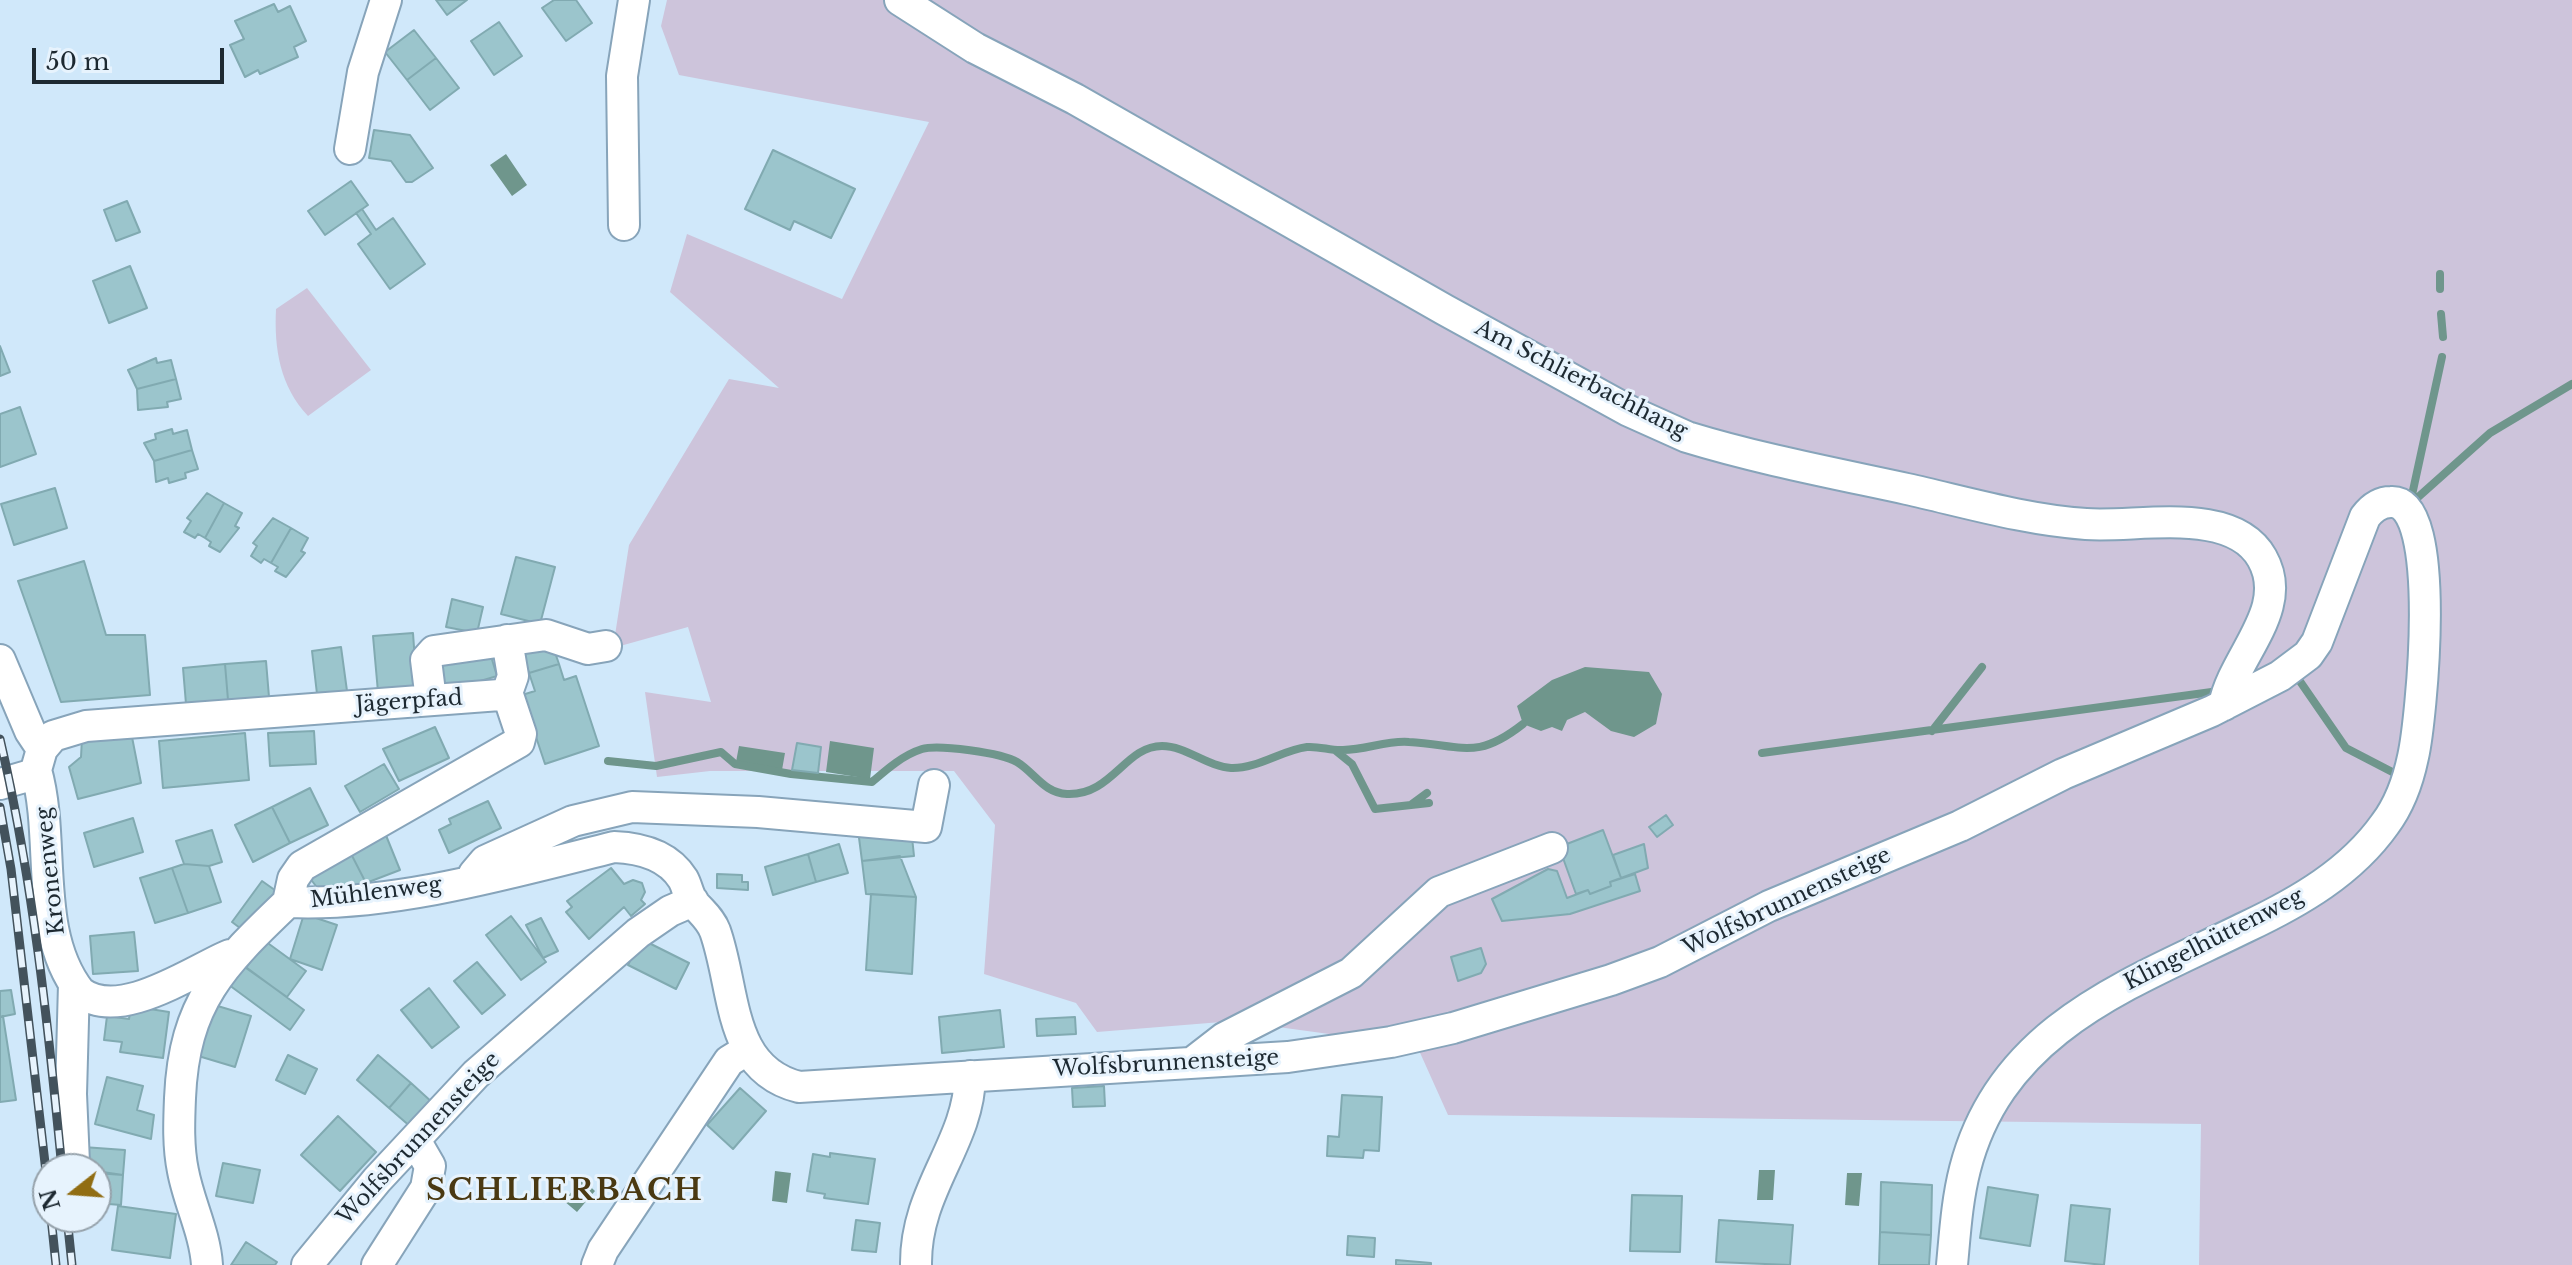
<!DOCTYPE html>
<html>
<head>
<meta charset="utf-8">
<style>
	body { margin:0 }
	#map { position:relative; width:2572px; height:1265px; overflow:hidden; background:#d0e8fa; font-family:"Libre Baskerville",serif }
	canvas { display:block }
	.north { position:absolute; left:32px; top:1153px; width:80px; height:80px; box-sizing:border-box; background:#e7f3fd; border:2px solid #96a2ab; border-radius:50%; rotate:253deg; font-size:22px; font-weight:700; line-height:32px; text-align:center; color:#1d2931 }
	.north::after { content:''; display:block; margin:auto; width:28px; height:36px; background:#916d13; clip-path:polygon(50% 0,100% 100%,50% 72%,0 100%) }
	.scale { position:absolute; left:32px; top:48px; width:192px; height:36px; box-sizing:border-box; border:4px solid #1d2931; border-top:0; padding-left:10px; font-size:24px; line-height:28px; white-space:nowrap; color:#1d2931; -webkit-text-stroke:6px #e7f3fd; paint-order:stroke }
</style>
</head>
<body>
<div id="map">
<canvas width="2572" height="1265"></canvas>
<div class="north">N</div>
<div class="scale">50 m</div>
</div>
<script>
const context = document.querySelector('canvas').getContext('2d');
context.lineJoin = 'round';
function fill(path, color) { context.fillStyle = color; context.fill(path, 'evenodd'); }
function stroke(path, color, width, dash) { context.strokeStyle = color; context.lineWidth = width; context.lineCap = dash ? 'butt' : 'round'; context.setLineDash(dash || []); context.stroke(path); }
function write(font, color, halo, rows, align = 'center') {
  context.font = font + ' "Libre Baskerville",serif'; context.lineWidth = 6; context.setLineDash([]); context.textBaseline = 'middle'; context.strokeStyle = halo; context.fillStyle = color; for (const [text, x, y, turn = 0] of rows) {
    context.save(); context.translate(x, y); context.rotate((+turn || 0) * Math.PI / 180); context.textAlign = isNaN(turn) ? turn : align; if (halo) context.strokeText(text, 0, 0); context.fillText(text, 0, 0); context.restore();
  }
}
fill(new Path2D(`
	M667,0H2572V1265H2199L2201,1124L1448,1115L1417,1046L1234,1021L1097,1032L1076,1003L984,974L995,825L954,771H710L657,777L645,692L711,702L688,627L613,648L629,545L729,379L779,388L670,292L687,234L842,299L929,122L679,75L661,26Z
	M307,288L371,370L308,416C280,386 274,349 276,309Z`), '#cdc4db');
fill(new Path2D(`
	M506,154L527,185L512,196L490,165Z
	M1585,667L1649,672L1662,694L1656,724L1634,737L1611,731L1585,712L1567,720L1562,731L1552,727L1541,731L1523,724L1517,706L1552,680Z
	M830,741L874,748L870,779L826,772Z
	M739,746L785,753L782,770L736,762Z
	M1759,1170H1775L1773,1200H1757Z
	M775,1171L791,1173L787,1203L772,1201Z
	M1847,1173H1862L1859,1206L1845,1205Z
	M582,1179L595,1191L577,1212L564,1201Z`), '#6f968c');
stroke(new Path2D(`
	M2440,274V289
	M2441,314L2443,337
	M2412,495L2442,357
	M2416,499L2490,433L2572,384
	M2297,677L2346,748L2400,776
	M1932,731L1982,667
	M1336,751L1352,764L1375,809L1429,803
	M1762,753L2219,691
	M608,761L656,766L721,752L735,764L791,774L872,782C887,769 903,755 922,749C938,744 1002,753 1017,762C1035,773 1044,793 1067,794C1112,796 1125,746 1162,746C1186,746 1208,767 1231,768C1257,769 1282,750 1307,747C1320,746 1331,751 1343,750C1366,750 1387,740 1409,742C1462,745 1476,761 1523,724
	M1412,804L1427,793`), '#6f968c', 8);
const building = new Path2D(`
	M436,0H467L447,15Z
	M554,0H576L592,23L566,41L542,8Z
	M274,4L278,12L290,6L306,41L294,47L298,57L260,74L258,70L245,77L230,45L244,39L235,21Z
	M499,22L522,56L494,75L471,41Z
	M414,30L436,58L407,80L385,52Z
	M436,58L459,88L430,110L407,80Z
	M374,130L410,135L433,168L412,182H406L391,161L369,158Z
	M773,150L855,189L831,238L794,221L790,230L745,209Z
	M351,181L368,205L325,235L308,211Z
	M127,201L140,232L116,241L104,210Z
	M362,209L376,230L393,218L425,264L390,289L358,244L371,234L356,213Z
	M130,266L147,308L109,323L93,281Z
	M0,346L10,372L0,376Z
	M156,358L157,363L171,360L176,379L137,389L128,370Z
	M176,379L181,399L167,402L168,407L138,410L137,389Z
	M20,407L36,454L0,467V414Z
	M172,429L173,434L187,430L192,450L154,461L144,443L156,439L155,434Z
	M192,450L198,469L185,473L186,478L169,483L168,478L156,482L154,461Z
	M55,488L67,528L14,545L1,504Z
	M207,493L224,503L205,538L198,534L195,538L184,532L191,521L187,518Z
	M224,503L242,513L235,526L239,528L220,552L209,546L211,542L205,538Z
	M273,518L291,528L271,563L264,559L261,563L251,556L257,546L253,543Z
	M291,528L308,538L301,551L305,553L286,577L275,571L278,567L271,563Z
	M516,557L555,567L540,624L501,614Z
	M84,561L106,635H145L150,695L61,702L18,581Z
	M452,599L483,607L477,633L446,627Z
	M413,633L417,690L378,692L373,636Z
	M550,638L559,664L529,673L521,647Z
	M487,643L497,676L437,694L427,661Z
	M341,647L347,691L317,694L312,651Z
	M266,661L269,697L228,700L225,664Z
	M225,664L228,700L186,704L183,668Z
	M559,664L564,680L576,676L599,746L545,764L522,695L535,691L529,673Z
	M435,727L449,758L399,781L383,749Z
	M314,731L316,764L270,766L268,733Z
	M245,733L249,780L163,788L159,741Z
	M132,737L141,783L78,799L69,767L81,757L82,738Z
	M797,743L821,747L818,773L792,770Z
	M384,764L399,789L360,812L345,786Z
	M310,788L328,825L290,843L272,807Z
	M488,801L501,828L449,853L439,830L451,824L449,819Z
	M272,807L290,843L253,862L235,825Z
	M1666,815L1673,825L1657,837L1649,827Z
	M133,818L143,852L94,867L84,833Z
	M383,828L400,870L366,883L347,846Z
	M212,830L222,862L209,866L184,864L176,841Z
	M858,830L912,837L914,856L862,861Z
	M1603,830L1621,878L1610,882L1611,886L1590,894L1588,890L1576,894L1559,847Z
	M839,844L848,873L816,882L808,854Z
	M1644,844L1648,868L1621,878L1613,855Z
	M347,846L366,883L322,894L306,873Z
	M808,854L816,882L773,895L765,867Z
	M900,856L916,897L866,894L862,861Z
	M184,864L209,866L221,902L188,913L172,868Z
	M172,868L188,913L155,923L140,878Z
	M611,868L624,884L633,880L642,883L645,892L641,900L645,904L631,916L624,907L589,939L566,912L572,907L567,901Z
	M1548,869L1557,871L1567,898L1588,890L1590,894L1611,886L1610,882L1635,874L1640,891L1570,914L1502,921L1492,899Z
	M717,874L742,875V882H748V890L717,888Z
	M262,881L279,893L248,934L232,922Z
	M871,894L916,897L912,974L866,970Z
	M304,914L337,925L322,970L290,959Z
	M511,916L546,962L521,980L486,935Z
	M541,918L558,951L543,958L526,925Z
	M134,932L138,971L93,974L90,936Z
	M641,939L689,963L676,989L628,965Z
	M265,941L306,971L287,997L246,968Z
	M1481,948L1486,964L1481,973L1458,981L1451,957Z
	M239,962L304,1010L290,1030L225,982Z
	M477,962L505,995L482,1014L454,981Z
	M429,988L459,1027L432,1048L401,1010Z
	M11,990L15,1014L0,1017V991Z
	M211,1004L251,1016L235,1067L195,1055Z
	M131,1006L169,1012L163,1058L120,1052L122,1042L104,1040L107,1016L129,1019Z
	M1000,1010L1004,1047L942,1053L939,1017Z
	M3,1016L16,1100L0,1102V1017Z
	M1075,1017L1076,1034L1037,1036L1036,1019Z
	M288,1055L317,1069L305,1094L276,1080Z
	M378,1055L411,1083L389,1108L357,1080Z
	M107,1077L143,1086L137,1110L154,1115L151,1139L95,1124Z
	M411,1083L434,1104L412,1128L389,1108Z
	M1104,1086L1105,1106L1073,1107L1072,1088Z
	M740,1088L766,1111L733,1149L707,1125Z
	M1342,1095L1382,1097L1379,1151L1364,1150L1363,1158L1327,1156L1328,1136L1339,1137Z
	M338,1116L376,1152L340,1191L301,1155Z
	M83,1147L125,1150L123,1175L82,1169Z
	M830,1153L875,1159L868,1204L824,1198L825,1194L807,1191L813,1154L830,1157Z
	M223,1163L260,1170L253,1203L216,1196Z
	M96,1173L123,1175L121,1205L96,1203Z
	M1881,1182L1932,1185L1931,1235L1880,1232Z
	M1988,1187L2038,1195L2030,1246L1980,1238Z
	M1632,1195L1682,1196L1680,1252L1630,1251Z
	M2071,1205L2110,1209L2104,1265L2065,1261Z
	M118,1206L176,1214L170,1258L112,1250Z
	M856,1220L880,1223L876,1252L852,1250Z
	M1719,1220L1793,1225L1790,1265L1716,1262Z
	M1880,1232L1931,1235L1929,1265H1879Z
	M1348,1236L1375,1238L1374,1257L1347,1255Z
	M246,1242L277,1262L275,1265H231Z
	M1396,1260L1431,1263V1265H1396Z`);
fill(building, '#9bc5cc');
stroke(building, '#81aab1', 2);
const minor = new Path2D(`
	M900,0L975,48L1075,99L1445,310L1629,411L1687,437C1759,459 1833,473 1907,489C1965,502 2026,520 2086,524C2138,528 2232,505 2262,558C2291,609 2234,655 2224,705
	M350,149L363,72L386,0
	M624,225L622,76L634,0
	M0,660L30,731L42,749
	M506,696L513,676L507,640
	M431,700L426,660L434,651L546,635L588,649L606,646
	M36,770C56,840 33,932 80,992C120,1023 193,970 230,955
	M0,784L31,775L36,770L42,749L53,736L86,726L500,695L509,698L521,734L519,742L302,866L293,879L288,902
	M474,874L485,861L573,821L632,807L758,812L926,827L934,785
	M1193,1062L1224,1038L1351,973L1439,892L1552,848
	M74,1163L71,1094L74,984
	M207,1265C205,1233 189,1203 183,1171C178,1147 179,1122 180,1098C184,1002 222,965 288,902C391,907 514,872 614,847C641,848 668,855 683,879C687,886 688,895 693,902C701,912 710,918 715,931C736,990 727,1069 799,1087L1288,1057L1391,1042L1453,1028L1611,980L1660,962L1769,906L1960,826L2063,774L2212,711L2280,676L2308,655L2317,642L2365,517C2371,509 2380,502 2391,502C2444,499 2421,722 2413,757C2408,781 2400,804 2385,824C2351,872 2299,902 2246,927C2130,984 2001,1028 1965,1169C1957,1200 1955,1233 1952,1265
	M307,1265L377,1180L476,1074L638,933L670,911L693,901
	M377,1265L426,1188L430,1166L415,1140
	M597,1265L603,1250L729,1061L747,1050
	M916,1265C915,1189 969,1144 970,1076`);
stroke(minor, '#87a4ba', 34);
stroke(minor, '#fff', 30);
const rail = new Path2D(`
	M0,739C33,881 48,1024 62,1169
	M0,807L11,869L48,1189
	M51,1217L56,1265
	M67,1217L72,1265`);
stroke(rail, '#43525c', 9);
stroke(rail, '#e7f3fd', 6, [18]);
write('22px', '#1d2931', '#e7f3fd', [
	["Am Schlierbachhang",1581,380,27],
	["Jägerpfad",409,702,-4],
	["Kronenweg",51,871,-96],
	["Mühlenweg",376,893,-7],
	["Wolfsbrunnensteige",1787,902,-25],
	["Klingelhüttenweg",2214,940,-27],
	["Wolfsbrunnensteige",1166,1064,-3],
	["Wolfsbrunnensteige",419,1139,-47]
]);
context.letterSpacing = '2px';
write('bold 30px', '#4a3912', '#e7f3fd', [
	["SCHLIERBACH",565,1192]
]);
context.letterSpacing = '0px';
</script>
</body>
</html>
